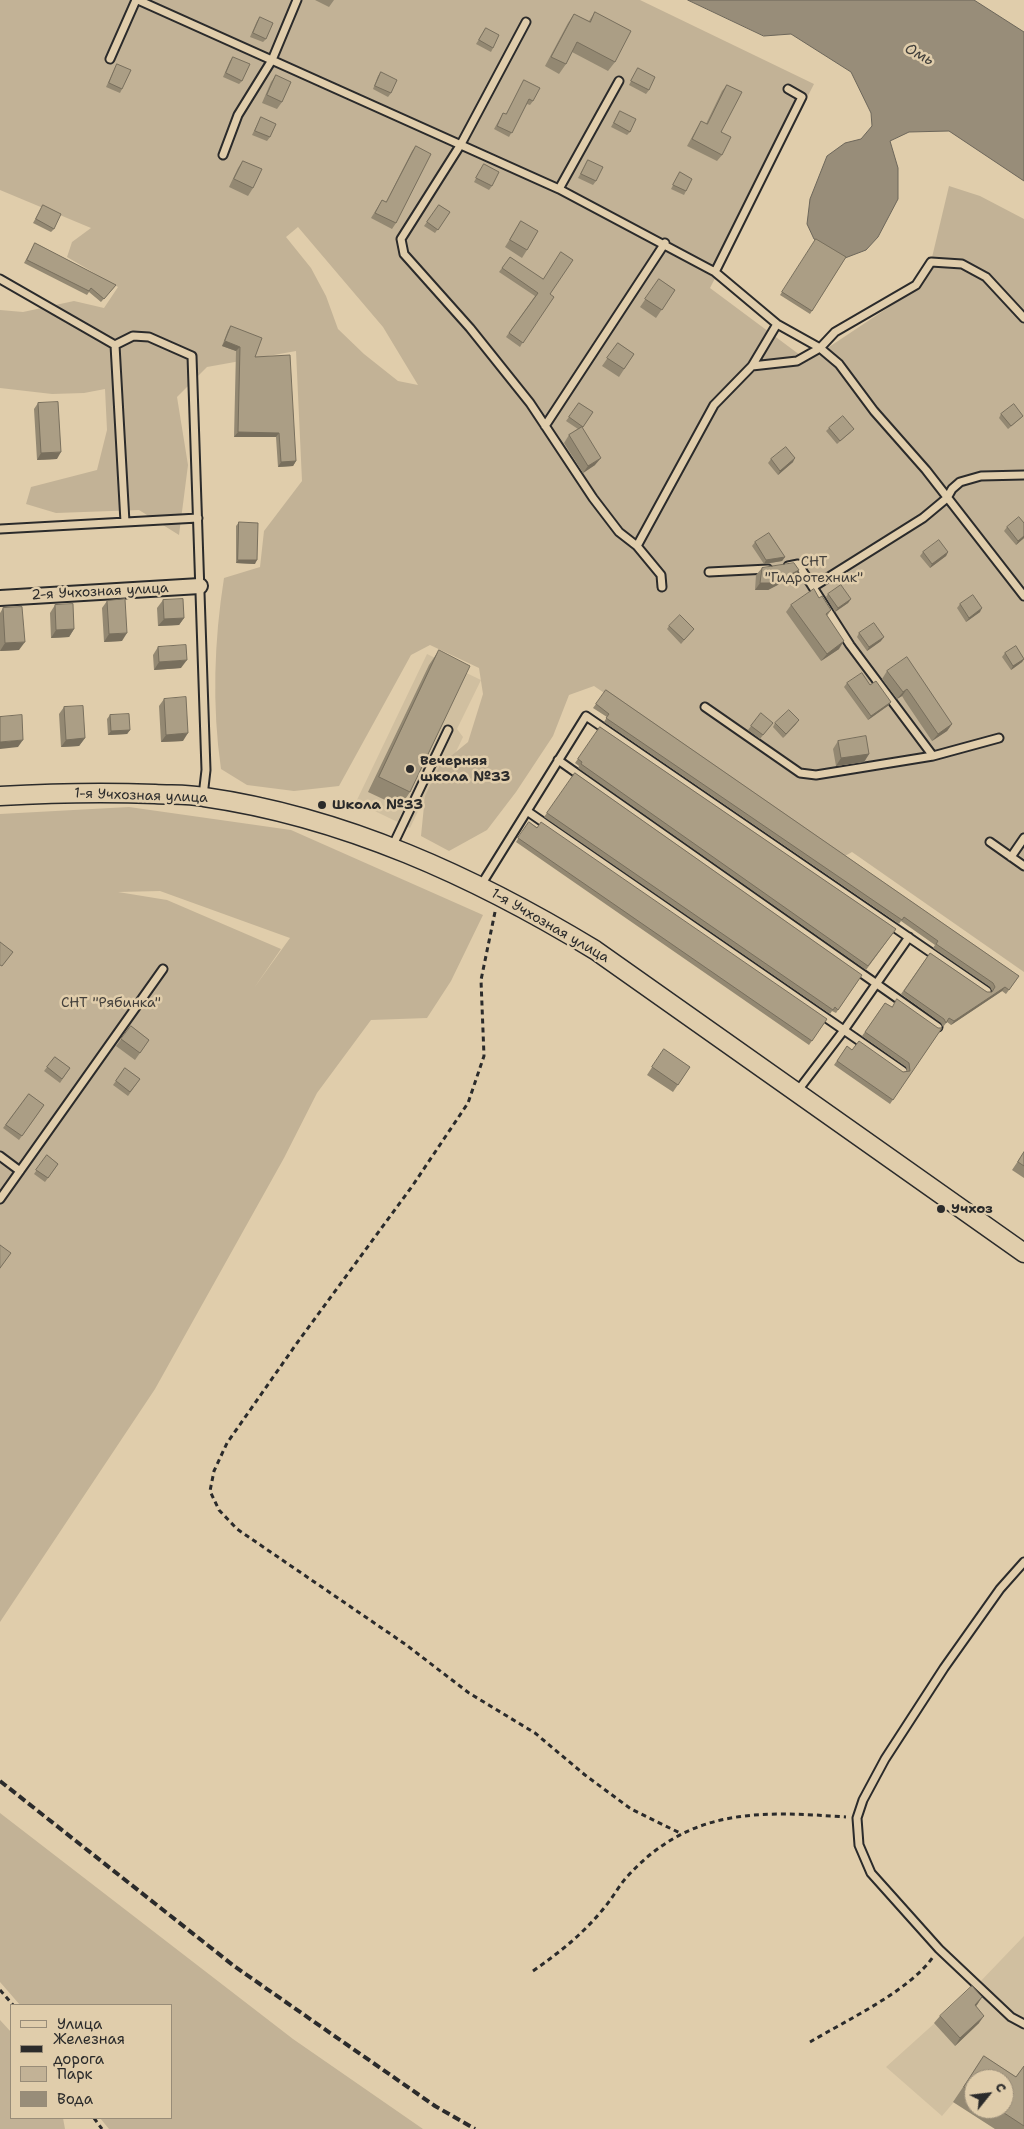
<!DOCTYPE html>
<html>
<head>
<meta charset="utf-8">
<style>
	body { margin:0 }
	#map { position:relative; width:1024px; height:2129px; overflow:hidden; background:#e0cdab; font-family:"Shantell Sans",sans-serif }
	canvas { display:block }
	.legend { position:absolute; left:10px; top:2004px; width:162px; height:115px; box-sizing:border-box; background:#e0cdab; border:1px solid #988c78; margin:0; padding:6px 9px; list-style:none; font-size:15px; color:#2b2b2b }
	.legend li { display:flex; align-items:center; gap:10px; height:25px }
	.legend b { width:25px; border:1px solid #988c78 }
	.north { position:absolute; left:964px; top:2069px; width:50px; height:50px; box-sizing:border-box; background:#e0cdab; border:1px solid #988c78; border-radius:50%; rotate:61deg; font-size:14px; font-weight:700; line-height:20px; text-align:center; color:#2b2b2b }
	.north::after { content:''; display:block; margin:auto; width:18px; height:22px; background:#2b2b2b; clip-path:polygon(50% 0,100% 100%,50% 72%,0 100%) }
</style>
</head>
<body>
<div id="map">
<canvas width="1024" height="2129"></canvas>
<ul class="legend">
<li><b style="height:6px;background:#e0cdab"></b>Улица</li>
<li><b style="height:6px;background:#2b2b2b"></b>Железная дорога</li>
<li><b style="height:14px;background:#c2b296"></b>Парк</li>
<li><b style="height:14px;background:#988d79"></b>Вода</li>
</ul>
<div class="north">С</div>
</div>
<script>
const context = document.querySelector('canvas').getContext('2d');
context.lineJoin = 'round';
function fill(path, color) { context.fillStyle = color; context.fill(path, 'evenodd'); }
function stroke(path, color, width, dash) { context.strokeStyle = color; context.lineWidth = width; context.lineCap = dash ? 'butt' : 'round'; context.setLineDash(dash || []); context.stroke(path); }
function write(font, color, halo, rows, align = 'center') {
  context.font = font + ' "Shantell Sans",sans-serif'; context.lineWidth = 5; context.setLineDash([]); context.textBaseline = 'middle'; context.strokeStyle = halo; context.fillStyle = color; for (const [text, x, y, turn = 0] of rows) {
    context.save(); context.translate(x, y); context.rotate((+turn || 0) * Math.PI / 180); context.textAlign = isNaN(turn) ? turn : align; if (halo) context.strokeText(text, 0, 0); context.fillText(text, 0, 0); context.restore();
  }
}
fill(new Path2D(`
	M427,654L481,680L457,729L463,737L431,804L420,807L410,828L356,802Z
	M1024,1936V2129H995L954,2102L942,2116L886,2067L977,1985ZM974,2079H1004V2109H974Z`), '#d0bfa0');
fill(new Path2D(`
	M0,0H640L814,84L710,288L808,361L919,287L929,270L949,186L980,196L1024,219V972L852,852L845,856L594,686L569,695L553,736L516,792L487,830L449,851L421,836L425,796L440,765L468,742L483,694L479,668L430,645L411,655L339,786L294,791L247,785L221,769C212,706 214,641 224,578L260,567L264,531L302,481L296,351L207,367L177,397L188,465L179,535L139,510L56,513L26,504L31,487L97,470L107,430L105,389L84,393L52,394L0,388V310L23,312L74,301L104,308L118,287L67,257L72,242L91,228L0,190ZM298,227L383,327L418,385L398,381L364,354L338,329L326,296L311,268L286,237Z
	M129,807L291,830L483,915L451,981L427,1018L371,1020L317,1093L284,1158L155,1389L0,1622V814ZM160,891L290,938L254,988L281,949L167,900L118,892Z
	M0,1813L293,2039L423,2129H109L100,2118H171V2005H20L0,1982Z
	M0,2020L11,2032V2118H63L65,2129H0Z`), '#c2b296');
const water = new Path2D(`
	M688,0H974L1024,32V181L949,131L909,132L890,141L898,168V199L878,237L866,250L845,258L814,239L807,224L810,199L827,156L845,143L861,139L872,126L871,113L851,72L791,34L764,36Z`);
fill(water, '#988d79');
stroke(water, '#6c665a', 1);
const service = new Path2D(`
	M138,0L559,189L715,272L777,324L820,348L839,364L874,411L926,470L1024,596
	M526,22L461,144L401,239L404,254L470,328L530,403L593,498L619,532L637,546L661,575L662,587
	M110,59L136,0
	M223,155L238,115L272,60L297,0
	M559,189L619,81
	M715,272L802,97L788,89
	M0,279L115,345L133,336L149,337L192,356L206,770L203,796
	M115,345L125,522
	M752,366L797,361L820,348L835,332L916,285L931,262L962,264L986,277L1024,318
	M545,426L665,243
	M0,529L198,518
	M637,546L714,405L752,366L777,324
	M788,566L798,564L850,645L933,756
	M709,572L768,569
	M813,587L923,518L947,498L952,489L960,482L981,476L1024,475
	M705,707L800,773L816,775L933,756L999,738
	M558,760L938,1027
	M527,811L903,1071
	M990,842L1024,866
	M392,847L448,730
	M1011,857L1024,838
	M481,885L586,716L987,991
	M796,1093L844,1030L909,937
	M0,1156L20,1171
	M0,1199L163,969
	M1024,1562L1000,1589L944,1668L885,1759L863,1800L857,1818L859,1845L871,1873L939,1949L1011,2017L1024,2024`);
const minor = new Path2D(`
	M0,598L200,586`);
const tertiary = new Path2D(`
	M0,796C52,793 103,792 155,794C171,795 188,794 204,797C344,817 475,877 595,950L1024,1253`);
stroke(service, '#2b2b2b', 11);
stroke(minor, '#2b2b2b', 18);
stroke(tertiary, '#2b2b2b', 21);
stroke(new Path2D(`
	M495,912L481,980L484,1056L468,1103L413,1185L297,1343L227,1443L214,1471L210,1491L219,1510L237,1529L405,1644L469,1693L535,1733L585,1775L631,1809L682,1834
	M533,1971C560,1952 583,1934 604,1908C612,1899 618,1887 626,1878C689,1807 760,1811 846,1817
	M0,1990L13,2005
	M810,2042C847,2020 909,1991 933,1957
	M94,2118L102,2129`), '#2b2b2b', 3, [5, 4]);
stroke(service, '#e0cdab', 7);
stroke(minor, '#e0cdab', 14);
stroke(tertiary, '#e0cdab', 18);
stroke(new Path2D(`
	M0,1781L234,1966L435,2106L475,2129`), '#2b2b2b', 4, [8, 4]);
fill(new Path2D(`
	M315,0H334L329,7Z
	M595,12L615,62L608,71L572,52L566,64L559,74L545,66L568,23L574,14L589,21Z
	M260,17L266,39L263,42L250,37L257,21Z
	M486,28L493,48L491,52L476,44Z
	M233,57L242,81L239,84L223,77L230,61Z
	M117,64L122,89L120,93L106,87L115,68Z
	M638,68L649,90L646,94L629,85Z
	M381,72L391,93L388,97L373,89L378,76Z
	M276,75L282,102L277,109L262,103L271,82Z
	M524,80L533,101L530,105L527,104L509,137L494,129L503,113L506,114Z
	M727,85L721,132L722,155L717,161L687,146L697,128L701,121L706,124L722,91Z
	M620,111L630,132L627,135L611,127Z
	M261,117L270,137L267,141L252,135Z
	M416,146L396,223L392,229L371,218L382,200L386,202L412,151Z
	M588,160L596,181L593,185L578,178Z
	M243,161L253,188L248,196L229,187L238,168Z
	M484,164L492,186L489,190L474,182Z
	M680,172L686,191L684,195L671,189Z
	M43,205L54,229L51,232L33,223Z
	M439,205L450,212L435,233L424,226Z
	M521,221L527,250L522,258L505,247Z
	M816,239L846,257L810,314L780,295Z
	M35,243L116,285L101,302L89,292L87,295L24,263Z
	M510,257L550,294L520,347L506,337L535,296L499,272Z
	M659,279L675,290L656,318L640,307Z
	M231,326L255,357L296,461L293,466L278,467L276,437H234L236,351L222,346L228,330Z
	M618,343L634,354L619,377L602,366Z
	M38,403L57,459L37,460L34,409Z
	M579,403L593,412L582,428L595,465L583,473L564,443L569,435L578,429L566,421Z
	M1001,414L1023,416L1020,419L1008,429L999,418Z
	M829,428L851,432L837,444L826,431Z
	M771,459L793,462L778,475L768,463Z
	M239,522L255,564L236,563V526Z
	M1024,523V538L1016,545L1004,531L1007,527Z
	M755,542L785,557L782,561L764,564L752,546Z
	M923,552H948L946,556L930,568L920,556Z
	M762,568L793,577L768,590H755L756,575Z
	M828,594L851,599L848,603L835,612L826,597Z
	M819,598L831,610L827,616L839,649L821,661L786,612L791,605Z
	M163,600L184,618L179,625L158,626L157,608Z
	M107,601L122,641L104,642L102,608Z
	M960,604L980,612L966,622L957,608Z
	M55,605L74,629L69,637L51,638L50,613Z
	M3,608L19,650L0,651V613Z
	M669,626L694,629L681,644L667,629Z
	M859,633L881,641L867,651L857,637Z
	M158,647L181,668L154,670L153,655Z
	M439,650L410,792L400,807L368,792L429,665Z
	M1005,653L1024,659L1022,662L1011,670L1002,657Z
	M887,671L952,724L947,731L932,741L905,701L902,696L897,699L882,679Z
	M847,683L870,685L889,705L868,720L844,687Z
	M606,690L1019,976L1006,994L1002,991L951,1025L947,1022L943,1027L941,1023L901,994L930,953L987,992H992V991L990,987L933,948L935,945L901,921L899,924L604,722L607,717L593,708Z
	M164,699L183,741L161,742L159,706Z
	M64,707L85,738L79,746L61,747L59,714Z
	M761,713L770,726L760,739L748,730Z
	M110,715L130,730L127,734L108,735L107,719Z
	M775,723L796,724L783,738L773,727Z
	M600,727L896,929L866,970L578,768L579,766L575,763Z
	M838,741L869,754L864,762L836,766L833,749Z
	M575,773L862,975L836,1013L832,1011L830,1014L544,817Z
	M529,822L827,1019L809,1045L516,842Z
	M885,1003L892,1007L938,1028H942L890,1104L834,1065L847,1046L852,1050L903,1072L907,1071L906,1067L862,1036Z
	M131,1026L149,1040L135,1060L116,1046Z
	M664,1049L690,1067L673,1092L647,1075Z
	M55,1057L70,1068L60,1083L44,1071Z
	M125,1068L140,1079L128,1096L113,1085Z
	M29,1094L44,1105L19,1140L3,1128Z
	M1024,1152V1178L1012,1170Z
	M47,1155L58,1164L45,1182L34,1174Z
	M982,1997L976,2006L979,2023L955,2046L934,2023L940,2016Z
	M984,2056L1016,2077L1024,2066V2129H995L953,2102ZM974,2079L1004,2109H974Z`), '#938872');
fill(new Path2D(`
	M225,341L240,347L236,351L222,346Z
	M238,432L279,433L276,437H234Z
	M61,452L57,459L37,460L41,453Z
	M601,458L595,465L583,473L588,466Z
	M795,458L793,462L778,475L780,471Z
	M296,461L293,466L278,467L281,462Z
	M1024,536V538L1016,545L1018,541Z
	M948,552L946,556L930,568L932,564Z
	M785,557L782,561L764,564L766,560Z
	M238,560H257L255,564L236,563Z
	M799,570L793,577L768,590H755L760,583Z
	M851,599L848,603L835,612L838,608Z
	M982,608L980,612L966,622L969,618Z
	M184,618L179,625L158,626L164,619Z
	M74,629L69,637L51,638L56,630Z
	M127,633L122,641L104,642L109,634Z
	M884,637L881,641L867,651L869,647Z
	M844,641L839,649L821,661L827,654Z
	M25,642L19,650L0,651L5,643Z
	M1024,659L1022,662L1011,670L1013,666Z
	M187,660L181,668L154,670L159,662Z
	M907,689L902,696L897,699L903,692Z
	M891,702L889,705L868,720L871,716Z
	M799,720L796,724L783,738L786,734Z
	M952,724L947,731L932,741L938,734Z
	M130,730L127,734L108,735L111,731Z
	M188,733L183,741L161,742L166,735Z
	M85,738L79,746L61,747L66,740Z
	M23,740L18,747L0,749V742Z
	M869,754L864,762L836,766L841,758Z
	M1005,987L1002,991L951,1025L954,1021Z
	M982,1997L977,2005L969,2012L975,2005Z
	M984,2016L979,2023L955,2046L960,2038Z`), '#786f5d');
const building = new Path2D(`
	M595,12L631,31L615,62L577,42L566,64L551,57L574,14L590,22Z
	M260,17L273,23L266,39L253,33Z
	M486,28L499,35L493,48L479,40Z
	M233,57L250,64L242,81L226,73Z
	M117,64L131,70L122,89L109,83Z
	M638,68L655,77L649,90L631,81Z
	M381,72L397,80L391,93L375,86Z
	M276,75L291,82L282,102L267,95Z
	M524,80L540,88L533,101L529,99L512,133L497,126L503,113L506,114Z
	M727,85L742,92L721,132L731,137L722,155L692,139L701,121L707,124Z
	M620,111L636,119L630,132L614,123Z
	M261,117L276,124L270,137L255,131Z
	M416,146L431,154L396,223L375,213L382,200L386,202Z
	M588,160L603,167L596,181L581,174Z
	M243,161L262,169L253,188L234,179Z
	M484,164L499,172L492,186L476,178Z
	M680,172L692,179L686,191L673,185Z
	M43,205L61,214L54,229L36,219Z
	M439,205L450,212L438,230L427,222Z
	M521,221L538,231L527,250L510,240Z
	M816,239L846,257L812,311L782,292Z
	M35,243L116,285L104,299L91,288L89,291L27,260Z
	M561,252L573,260L550,294L554,297L523,343L509,333L538,293L502,268L510,257L543,279Z
	M659,279L675,290L662,310L645,299Z
	M231,326L262,338L255,357L290,355L296,461L281,462L279,433L238,432L240,347L225,341Z
	M618,343L634,354L624,369L607,358Z
	M58,402L61,452L41,453L38,403Z
	M579,403L593,412L583,427L569,417Z
	M1014,404L1023,416L1011,426L1001,414Z
	M843,416L854,429L840,441L829,428Z
	M582,427L601,458L588,466L569,435Z
	M786,447L795,458L780,471L771,459Z
	M1019,517L1024,523V536L1018,541L1007,527Z
	M239,522L258,523L257,560H238Z
	M769,533L785,557L766,560L755,542Z
	M939,540L948,552L932,564L923,552Z
	M794,563L799,570L774,583H760L762,568Z
	M841,585L851,599L838,608L828,594Z
	M814,589L819,598L822,596L831,610L826,614L844,641L827,654L791,605Z
	M973,595L982,608L969,618L960,604Z
	M125,599L127,633L109,634L107,601Z
	M183,599L184,618L164,619L163,600Z
	M73,604L74,629L56,630L55,605Z
	M22,607L25,642L5,643L3,608Z
	M680,615L694,629L684,640L669,626Z
	M874,623L884,637L869,647L859,633Z
	M186,645L187,660L159,662L158,647Z
	M1016,646L1024,659L1013,666L1005,653Z
	M439,650L470,666L410,792L379,777Z
	M907,657L952,724L938,734L910,693L907,689L903,692L887,671Z
	M862,673L870,685L876,681L891,702L871,716L847,683Z
	M606,690L1019,976L1009,990L1005,987L954,1021L949,1018L946,1023L944,1019L904,991L930,953L987,992H992L995,987L993,983L936,944L938,941L904,917L902,920L606,718L609,714L596,704Z
	M186,697L188,733L166,735L164,699Z
	M83,706L85,738L66,740L64,707Z
	M789,710L799,720L786,734L775,723Z
	M761,713L773,723L763,735L751,726Z
	M129,714L130,730L111,731L110,715Z
	M22,715L23,740L0,742V717Z
	M600,727L896,929L868,966L581,764L582,762L578,759Z
	M866,736L869,754L841,758L838,741Z
	M575,773L862,975L838,1010L835,1007L833,1010L547,813Z
	M529,822L537,828L541,822L827,1019L812,1041L518,838Z
	M0,942L13,952L2,966L0,965Z
	M897,999L938,1028H942L893,1100L837,1061L847,1046L852,1050L859,1041L903,1072L910,1071L909,1063L865,1032L885,1003L892,1007Z
	M131,1026L149,1040L140,1053L121,1039Z
	M664,1049L690,1067L678,1085L652,1067Z
	M55,1057L70,1068L62,1079L47,1067Z
	M125,1068L140,1079L130,1092L116,1081Z
	M29,1094L44,1105L22,1136L6,1125Z
	M1024,1152V1166L1018,1162Z
	M47,1155L58,1164L48,1178L36,1170Z
	M0,1245L11,1253L0,1268Z
	M972,1986L982,1997L975,2005L984,2016L960,2038L940,2016Z
	M984,2056L1016,2077L1024,2066V2126L998,2109H1004V2079H974V2093L964,2087Z`);
fill(building, '#ab9e85');
stroke(building, '#786f5d', 1);
for (const [x, y, r, color] of [
	[410,769,5,"#2b2b2b"],
	[322,805,5,"#2b2b2b"],
	[941,1209,5,"#2b2b2b"]
]) { const dot = new Path2D(); dot.arc(x, y, r, 0, 2 * Math.PI); context.fillStyle = color; context.fill(dot); stroke(dot, '#e0cdab', 2); }
write('14px', '#423f3b', '#e0cdab', [
	["СНТ",814,562],
	["\"Гидротехник\"",814,578],
	["СНТ \"Рябинка\"",111,1003]
]);
write('14px', '#2b2b2b', '#e0cdab', [
	["2-я Учхозная улица",100,592,-3],
	["1-я Учхозная улица",141,796,2],
	["1-я Учхозная улица",550,926,30]
]);
write('bold 14px', '#2b2b2b', '#e0cdab', [
	["Вечерняя",420,761],
	["школа №33",420,777],
	["Школа №33",332,805],
	["Учхоз",951,1209]
], 'left');
write('italic 15px', '#413f3b', '#e0cdab', [
	["Омь",919,55,28]
]);
</script>
</body>
</html>
